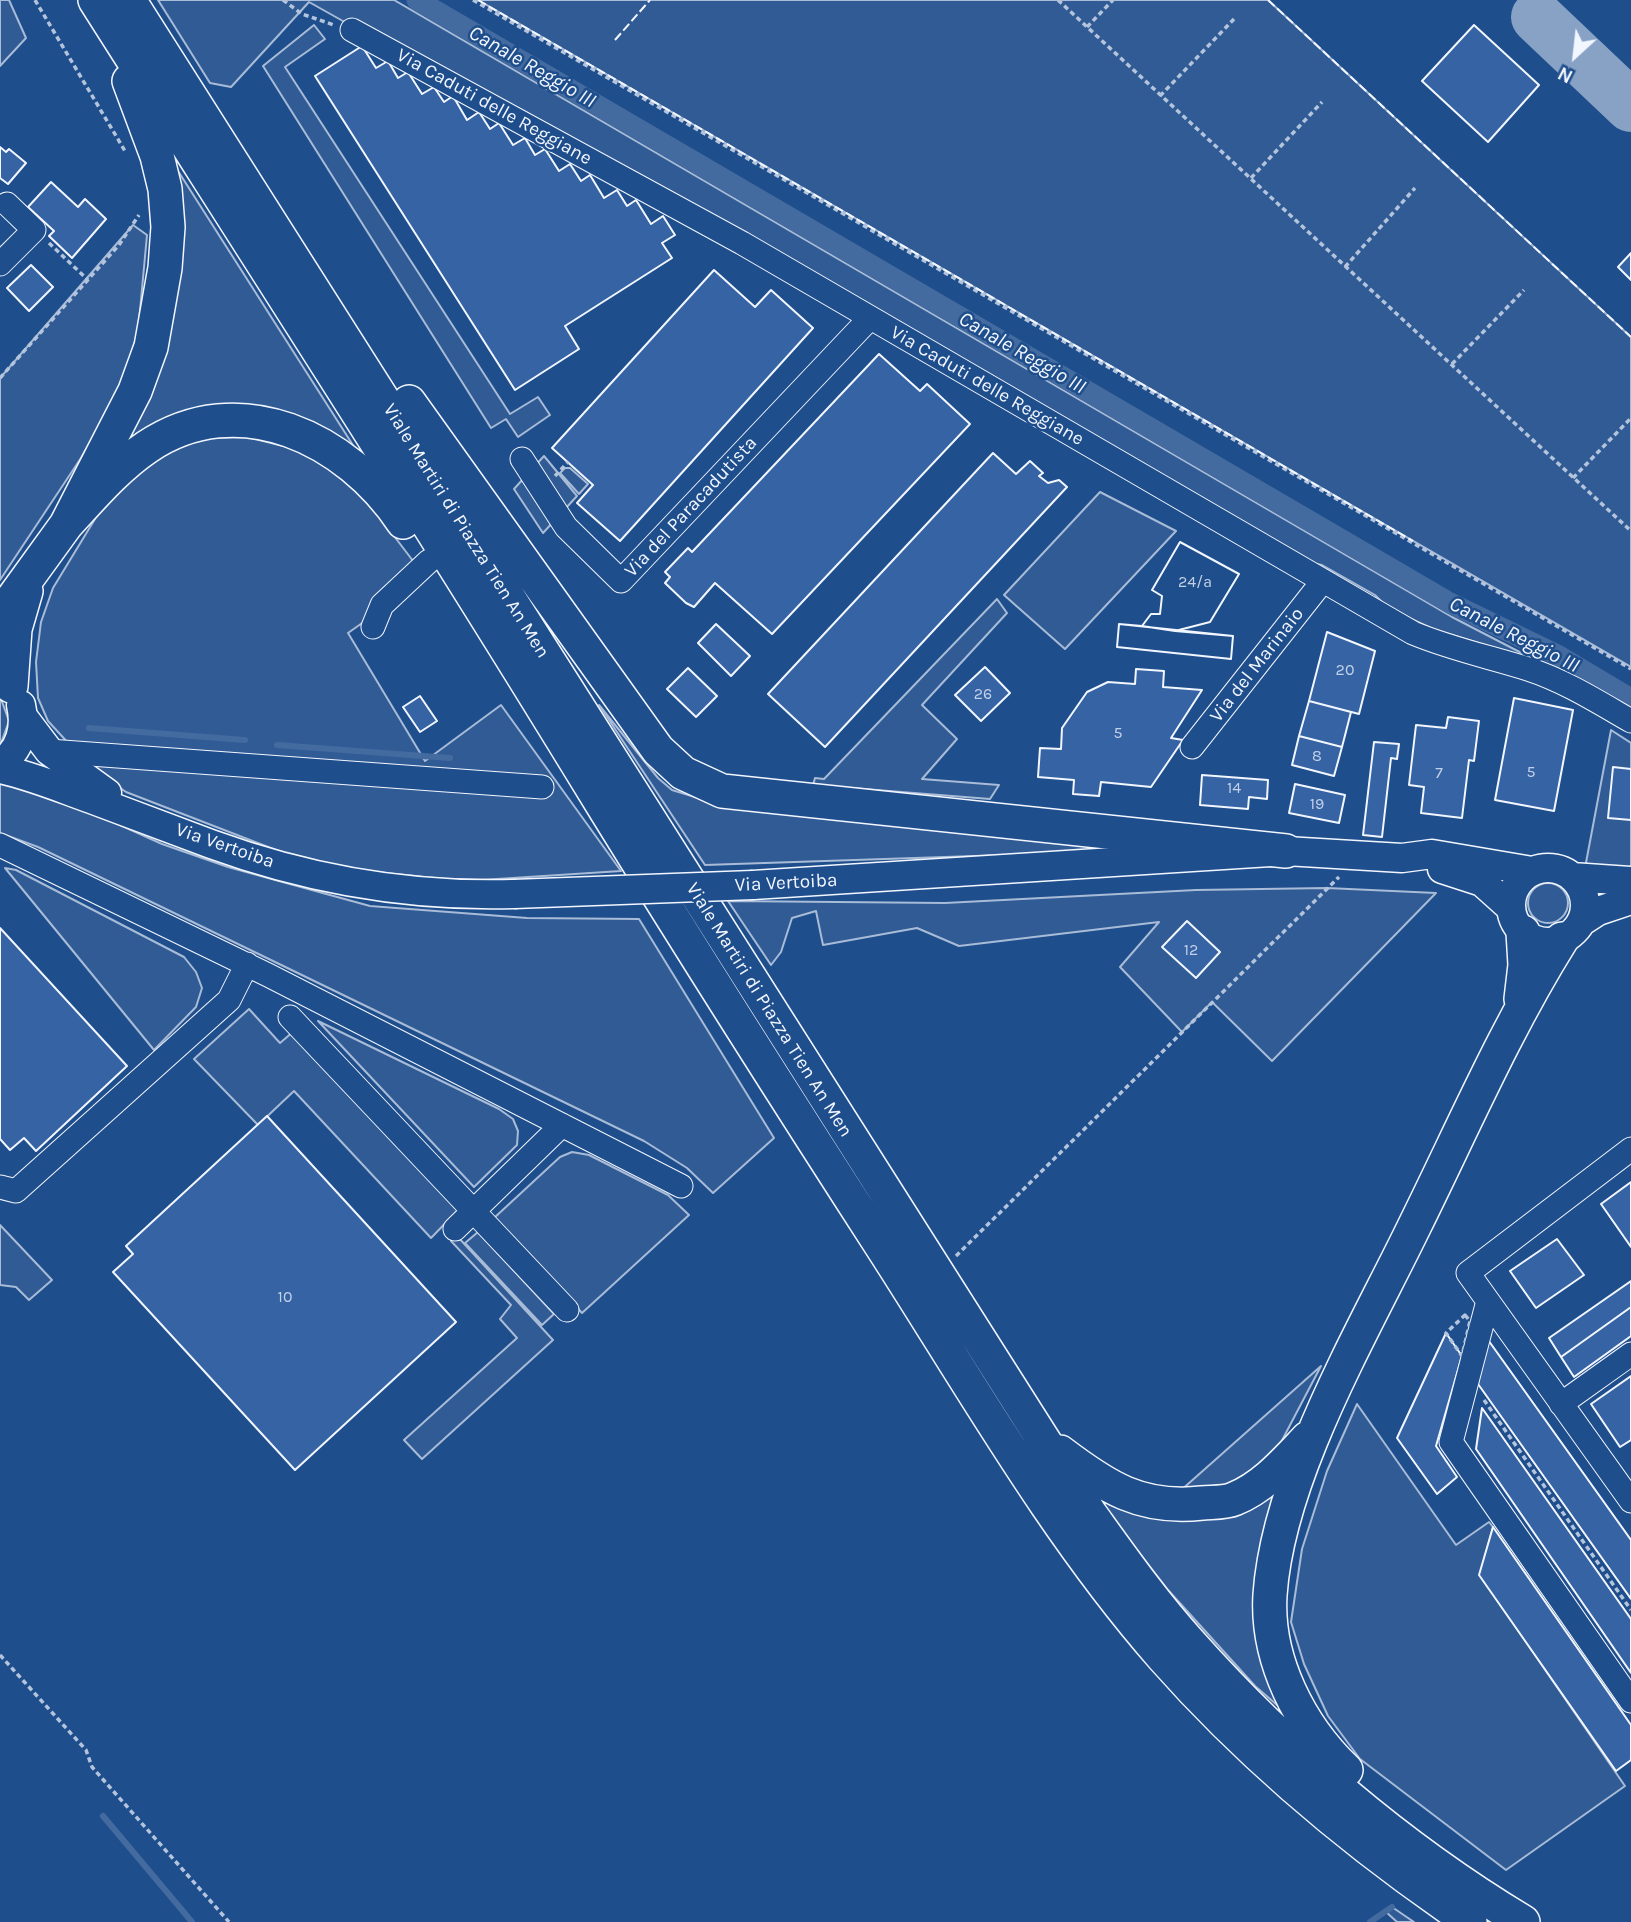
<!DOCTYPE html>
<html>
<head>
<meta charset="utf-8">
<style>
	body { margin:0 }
	#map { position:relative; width:1631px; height:1922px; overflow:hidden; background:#1f4e8c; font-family:Karla,sans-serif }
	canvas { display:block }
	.north { position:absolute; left:1540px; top:21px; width:70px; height:70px; -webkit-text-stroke:5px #1f4e8c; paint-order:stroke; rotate:207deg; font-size:19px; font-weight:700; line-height:28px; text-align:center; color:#f2f6ff }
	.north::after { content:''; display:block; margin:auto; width:24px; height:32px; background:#f2f6ff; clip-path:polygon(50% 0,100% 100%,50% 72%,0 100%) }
</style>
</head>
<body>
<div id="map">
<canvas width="1631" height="1922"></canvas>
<div class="north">N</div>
</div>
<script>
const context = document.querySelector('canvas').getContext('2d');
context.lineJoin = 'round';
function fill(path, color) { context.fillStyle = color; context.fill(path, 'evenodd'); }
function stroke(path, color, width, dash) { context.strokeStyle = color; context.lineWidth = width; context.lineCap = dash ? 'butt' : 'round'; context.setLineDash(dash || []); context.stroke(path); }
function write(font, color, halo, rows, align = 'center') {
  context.font = font + ' Karla,sans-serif'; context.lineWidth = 5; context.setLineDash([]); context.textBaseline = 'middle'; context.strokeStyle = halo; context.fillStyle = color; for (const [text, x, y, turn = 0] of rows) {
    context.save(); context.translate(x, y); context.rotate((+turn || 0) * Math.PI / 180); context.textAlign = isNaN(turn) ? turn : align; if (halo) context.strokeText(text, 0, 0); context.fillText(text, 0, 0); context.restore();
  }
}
const built = new Path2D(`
	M0,0H9L26,38L0,66Z
	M158,0H394L1452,617L1537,661L1433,629L1388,608L1375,595L1322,565L1307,562L309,2L231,87L210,83Z
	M478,0H1268L1631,337V667Z
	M314,25L325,39L285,67L510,414L538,397L550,415L518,437L506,419L491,428L263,66Z
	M164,149L365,464L274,413L108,462L148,388Z
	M133,225L147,235L138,332L126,369L111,405L81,458L0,580V378Z
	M247,437L299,450L336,470L375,511L426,578L348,633L425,761L501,705L621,871L466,881L345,869L281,852L126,792L91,768L48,721L38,698L36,662L41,622L53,588L112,491L176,445L205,438Z
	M544,456L577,496L543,533L514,489Z
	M565,468H570L588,484L579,494L560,473Z
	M1100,492L1176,531L1065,649L1004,595Z
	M997,599L1007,613L922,705L957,739L922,779L999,785L990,799L813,785L815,778L824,779Z
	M0,696L9,721L0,746Z
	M599,705L658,778L672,790L711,802L1184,849L705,865Z
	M1611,730L1631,743V870L1585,868Z
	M0,782L36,787L162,844L228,867L370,906L527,918L639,919L774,1138L713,1193L687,1168L644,1141L38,847L0,833Z
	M5,868L16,870L184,957L196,972L202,988L196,1007L154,1050Z
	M1528 903a20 20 0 1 1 40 0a20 20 0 1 1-40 0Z
	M1327,888L1436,893L1272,1061L1212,1002L1182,1032L1120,967L1159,922L959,946L917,928L823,945L816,911L792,918L781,952L771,965L728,901L945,903L1196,890Z
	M249,1009L280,1043L294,1031L459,1209L431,1238L294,1091L258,1125L194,1059Z
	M318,1021L499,1109L513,1119L518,1131L517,1145L474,1187Z
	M572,1152L589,1155L668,1195L689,1215L582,1313L494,1218L560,1157Z
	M0,1225L52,1280L29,1300L16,1287L0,1285Z
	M478,1232L554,1314L542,1325L465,1243Z
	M457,1236L553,1340L422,1459L404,1440L517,1338L500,1319L511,1305L451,1241Z
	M1321,1366L1278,1448L1254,1471L1225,1485L1179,1492Z
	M1357,1404L1456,1545L1489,1522L1493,1527L1480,1575L1625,1786L1506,1870L1360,1759L1328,1716L1304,1664L1291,1622L1302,1549L1327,1471Z
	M1287,1477L1284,1711L1255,1686L1168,1590L1087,1486L1131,1510Z
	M1392,1907L1414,1922H1397L1385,1911Z`);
fill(built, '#305b95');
stroke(built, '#a8bbd7', 2);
stroke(new Path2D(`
	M89,728L245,740
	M277,745L450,758
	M103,1816L192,1922
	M1370,1922L1392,1907`), '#446ba0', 6);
stroke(new Path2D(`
	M417,0L1450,603L1559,656L1631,699`), '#446ba0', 21);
stroke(new Path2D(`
	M1537,17L1631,106`), '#88a2c6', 52);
const building = new Path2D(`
	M1474,25L1539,85L1488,142L1422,81Z
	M362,46L376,68L388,61L398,78L408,72L422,94L434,87L444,102L453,96L467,120L479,112L490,129L499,123L513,145L525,138L535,155L545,149L559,171L570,164L581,181L590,175L604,198L617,190L627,206L636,200L651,224L663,216L675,235L662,243L672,258L565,326L579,349L515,390L315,76Z
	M0,147L6,152L9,149L26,163L8,184L0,178Z
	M51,182L78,207L85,199L106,219L72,258L49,236L54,231L28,207Z
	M1631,253V280L1618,267Z
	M31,265L53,287L29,311L7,288Z
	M714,270L755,307L771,290L813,328L620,541L577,503L593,485L552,448Z
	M879,354L920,391L927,384L970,424L772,634L715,583L694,607L686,603L665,583L670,577L665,572L688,548L692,552Z
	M993,453L1016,474L1030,461L1043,473L1039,476L1048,483L1059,480L1067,487L825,747L768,694Z
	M1180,542L1239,574L1210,622L1175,631L1142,626L1151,614H1160L1162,596L1152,590Z
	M1180,542L1239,574L1210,622L1175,631L1233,636L1231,659L1117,647L1119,624L1142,626L1151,614H1160L1162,596L1152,590Z
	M716,624L750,656L731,676L698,643Z
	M1119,624L1233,636L1231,659L1117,647Z
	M1327,632L1375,651L1359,714L1309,701Z
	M985,667L1010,693L981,721L955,695Z
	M688,668L717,696L696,717L667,689Z
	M1136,669L1164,671L1163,687L1202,690L1171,738L1183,740L1151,787L1101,782L1099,796L1073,794L1074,780L1038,777L1040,748L1061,749L1062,728L1087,692L1108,682L1135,684Z
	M420,696L437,721L420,732L403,707Z
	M1514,698L1573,710L1554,811L1495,800Z
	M1309,701L1351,712L1342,747L1299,736Z
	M1448,717L1479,721L1474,761L1469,760L1462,818L1421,813L1424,787L1409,785L1416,725L1446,728Z
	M1299,736L1342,747L1334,776L1292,765Z
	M1374,742L1399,744L1397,759L1391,758L1382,837L1363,835Z
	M1613,767L1631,769V820L1608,818Z
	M1202,775L1268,780L1267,799L1249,797L1248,809L1200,805Z
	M1295,784L1345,795L1339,823L1289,813Z
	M1187,921L1220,952L1196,978L1162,947Z
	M0,928L127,1066L36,1151L24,1138L10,1150L0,1139Z
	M267,1116L456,1322L295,1470L113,1272L133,1254L126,1246Z
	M1631,1182V1247L1601,1204Z
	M1557,1239L1584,1275L1536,1308L1510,1271Z
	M1631,1281V1307L1561,1357L1549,1338Z
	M1631,1307V1336L1574,1377L1561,1357Z
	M1446,1333L1462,1356L1436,1446L1457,1477L1437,1494L1397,1438Z
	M1486,1337L1631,1540V1599L1478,1384Z
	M1631,1376V1440L1620,1447L1591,1404Z
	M1482,1408L1631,1619V1673L1476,1449Z
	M1493,1527L1631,1725V1760L1616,1771L1479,1575Z`);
fill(building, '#3563a3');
stroke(building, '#f2f6ff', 2);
const minor = new Path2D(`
	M352,30L742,243L1413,633C1451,649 1490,657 1528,669C1565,681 1598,702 1631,721
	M0,264L34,230L7,204
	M522,459L566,527L621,581L870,318
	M373,627L382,605L429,561
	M1192,747L1322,582
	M49,751L542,787
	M0,845L268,975L681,1186
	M290,1017L567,1310
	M1631,1149L1468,1273L1631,1501
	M0,1187L16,1191L229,1000L247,964
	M455,1229L562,1125
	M1488,1301L1451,1442L1631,1701
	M1561,1404L1631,1354`);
const major = new Path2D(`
	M24,718L49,751L107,793
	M0,763C21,751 26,727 21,705
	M0,769C32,776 60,788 91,799C131,814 171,829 211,844C307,879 411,897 514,894
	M1511 905a37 37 0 1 1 74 0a37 37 0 1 1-74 0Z
	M1442,869L1482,882L1511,908
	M1572,877L1631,881
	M753,885L1286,851L1402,858L1432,854L1532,871
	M1581,922L1598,911L1631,900`);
const highway = new Path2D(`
	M95,0C266,269 439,537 605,809C697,958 791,1106 886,1253C974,1390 1056,1535 1163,1657C1253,1759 1358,1846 1470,1922
	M129,0L1091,1515C1122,1558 1153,1602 1189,1642C1284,1749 1400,1848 1523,1922
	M409,402L658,750L683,773L722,791L1286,851
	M66,525C91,498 116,468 147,447C239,385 348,439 403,522
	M0,616L66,525L135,391L151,347L165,268L168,227L165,189L157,156L129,81
	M11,686L15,629L26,591
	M1521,999L1525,965L1523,932
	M1060,1452C1106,1487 1141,1510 1202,1503C1212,1502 1225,1503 1234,1499C1264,1487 1286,1461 1308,1438
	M1346,1770C1300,1726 1266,1660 1270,1595C1278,1476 1362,1334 1414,1227C1462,1130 1505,1030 1562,939`);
stroke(minor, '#f2f6ff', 25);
stroke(major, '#f2f6ff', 31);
stroke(highway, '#f2f6ff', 36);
stroke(new Path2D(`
	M35,0L125,151
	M283,0L302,14L334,25
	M473,0L1631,669
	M1058,0L1631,531
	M1087,27L1113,0
	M1160,96L1234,19
	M1251,178L1322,102
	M49,243L88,280
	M1345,267L1415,188
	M1452,364L1524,290
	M0,378L119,245L139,215
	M555,476L568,462
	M1573,478L1631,418
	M956,1256L1339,877
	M1465,1315L1470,1321L1462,1356L1446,1333Z
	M1484,1400L1631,1610
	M0,1655L86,1750L92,1767L229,1922`), '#b3c4dc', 3.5, [5, 3.5]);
stroke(minor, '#1f4e8c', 23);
stroke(major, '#1f4e8c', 28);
stroke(highway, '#1f4e8c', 33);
const majorBridge = new Path2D(`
	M514,894L753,885`);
stroke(majorBridge, '#f2f6ff', 31, []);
stroke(majorBridge, '#1f4e8c', 28);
stroke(new Path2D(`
	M478,0L1413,541
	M1268,0L1631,337
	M615,40L650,0`), '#f2f6ff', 2, [9, 3.5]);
write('16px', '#c3d1e8', null, [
	["24/a",1195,582],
	["20",1345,670],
	["26",983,694],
	["5",1118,733],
	["8",1317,756],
	["5",1531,772],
	["7",1439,773],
	["14",1234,788],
	["19",1317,804],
	["12",1191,950],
	["10",285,1297]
]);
write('19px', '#f2f6ff', '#1f4e8c', [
	["Via Caduti delle Reggiane",494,107,29],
	["Via Caduti delle Reggiane",987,386,30],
	["Via del Paracadutista",691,507,-47],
	["Viale Martiri di Piazza Tien An Men",466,531,58],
	["Via del Marinaio",1257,665,-52],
	["Via Vertoiba",225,846,19],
	["Via Vertoiba",786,883,-3],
	["Viale Martiri di Piazza Tien An Men",769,1010,58]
]);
write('italic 21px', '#f2f6ff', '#1f4e8c', [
	["Canale Reggio III",532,67,30],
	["Canale Reggio III",1022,353,30],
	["Canale Reggio III",1514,635,27]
]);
</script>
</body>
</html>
